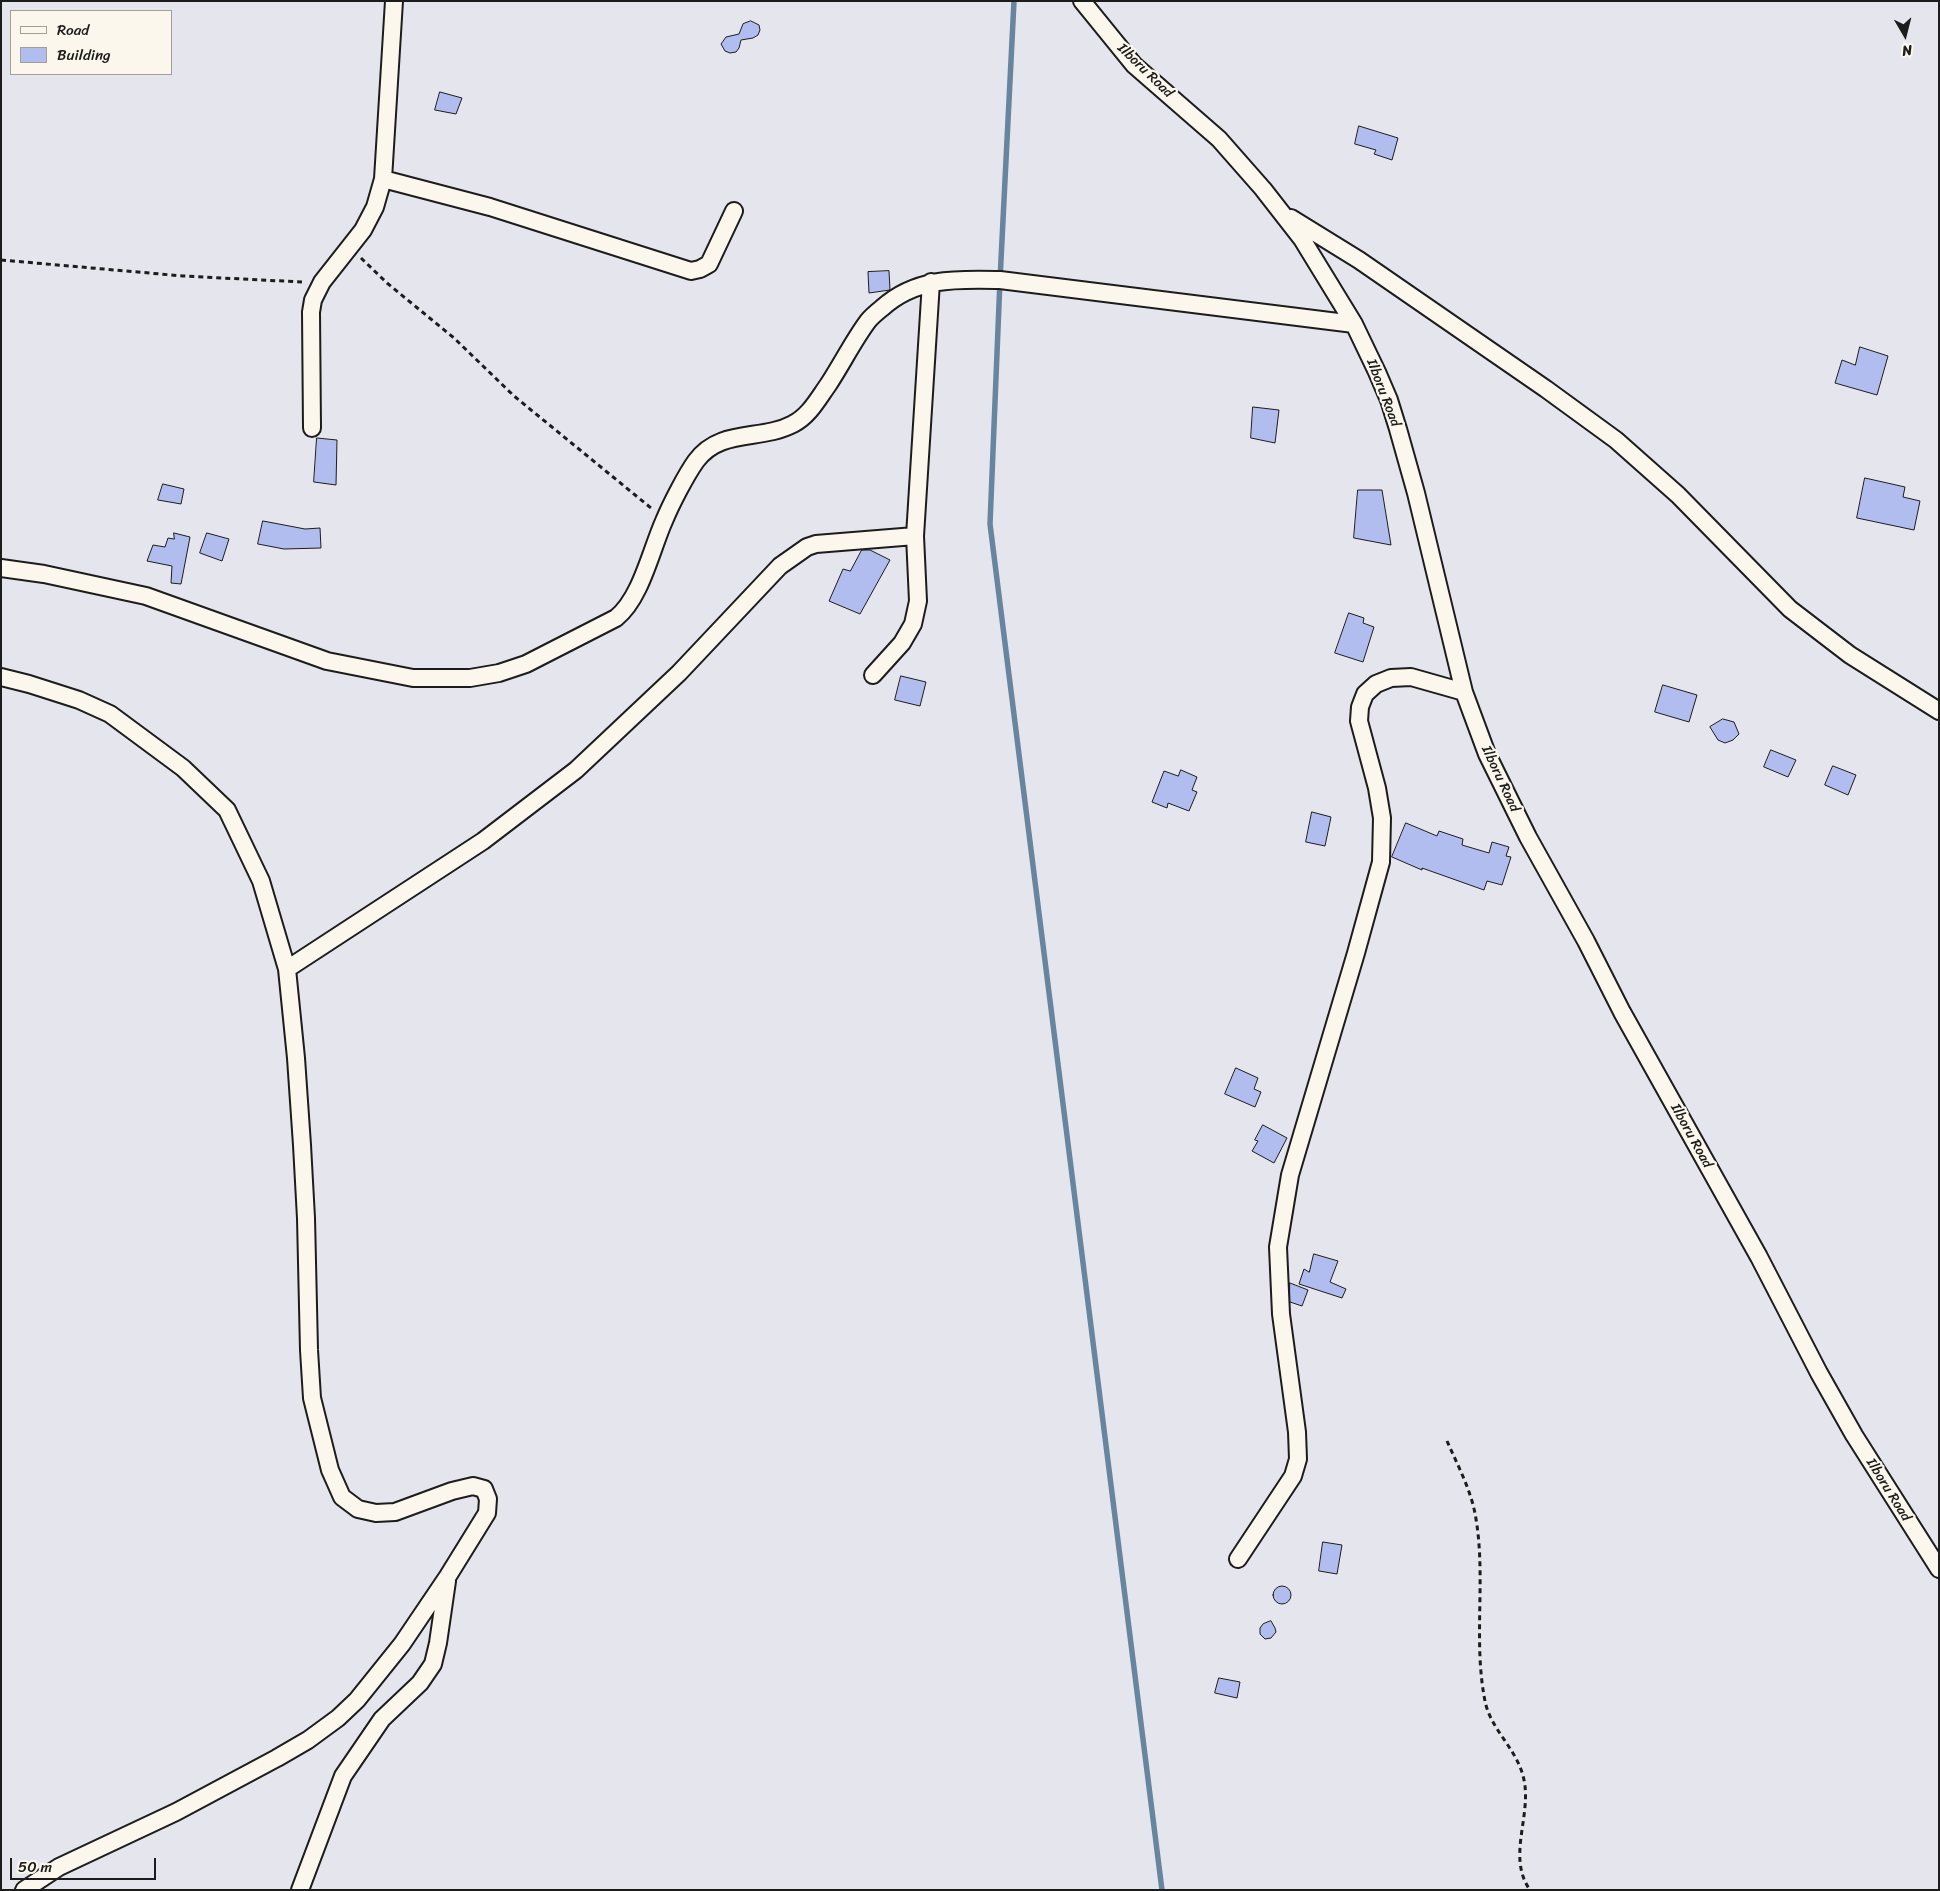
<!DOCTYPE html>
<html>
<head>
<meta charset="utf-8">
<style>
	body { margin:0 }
	#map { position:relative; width:1940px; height:1891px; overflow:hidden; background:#e5e6ed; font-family:Sriracha,sans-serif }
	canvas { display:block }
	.frame { position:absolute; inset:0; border:2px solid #1c1c1c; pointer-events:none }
	.legend { position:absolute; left:10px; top:10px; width:162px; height:65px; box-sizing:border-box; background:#fbf7ec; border:1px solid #a29f99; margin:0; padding:6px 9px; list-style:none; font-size:15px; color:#1c1c1c }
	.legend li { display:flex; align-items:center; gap:10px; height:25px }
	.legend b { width:25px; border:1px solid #a29f99 }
	.north { position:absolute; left:1880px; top:10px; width:50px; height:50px; -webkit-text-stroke:4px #fbf7ec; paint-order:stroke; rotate:172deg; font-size:14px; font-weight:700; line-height:20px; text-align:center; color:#1c1c1c }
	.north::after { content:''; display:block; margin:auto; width:18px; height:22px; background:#1c1c1c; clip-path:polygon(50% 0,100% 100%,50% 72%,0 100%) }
	.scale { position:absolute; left:10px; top:1858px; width:146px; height:22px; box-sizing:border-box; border:2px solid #1c1c1c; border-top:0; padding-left:6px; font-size:15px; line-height:18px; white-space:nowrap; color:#1c1c1c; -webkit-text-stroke:4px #fbf7ec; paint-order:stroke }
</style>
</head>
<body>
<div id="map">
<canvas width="1940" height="1891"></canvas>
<div class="frame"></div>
<ul class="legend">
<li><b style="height:6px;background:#fbf7ec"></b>Road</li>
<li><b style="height:14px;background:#b1bdee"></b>Building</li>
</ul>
<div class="north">N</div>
<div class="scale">50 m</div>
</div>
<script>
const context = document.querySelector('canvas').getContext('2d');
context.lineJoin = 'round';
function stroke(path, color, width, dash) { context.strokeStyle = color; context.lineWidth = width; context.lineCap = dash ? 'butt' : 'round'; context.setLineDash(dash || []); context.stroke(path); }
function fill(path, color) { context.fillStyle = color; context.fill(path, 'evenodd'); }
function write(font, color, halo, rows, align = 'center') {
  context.font = font + ' Sriracha,sans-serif'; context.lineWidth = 4.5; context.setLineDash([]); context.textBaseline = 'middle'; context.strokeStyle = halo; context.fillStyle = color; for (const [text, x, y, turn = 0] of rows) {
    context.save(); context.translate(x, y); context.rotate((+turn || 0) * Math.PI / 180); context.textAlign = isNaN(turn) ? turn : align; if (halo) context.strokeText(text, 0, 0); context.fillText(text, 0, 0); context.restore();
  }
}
stroke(new Path2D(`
	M1014,1L1000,280L990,524L1162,1890`), '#68859f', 5.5);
const building = new Path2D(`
	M751,21L759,25L760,30L758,35L753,38L741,40L739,48L736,52L730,53L725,51L721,44L726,37L739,34L743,24Z
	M440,92L462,98L456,114L435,110Z
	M1359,126L1398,138L1392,160L1374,154L1376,150L1355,144Z
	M889,271L890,290L869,293L868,272Z
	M1860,347L1888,356L1877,395L1835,383L1842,360L1855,365Z
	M1253,407L1279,410L1275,443L1251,438Z
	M317,438L337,440L336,485L314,482Z
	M1865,478L1905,487L1903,497L1920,501L1914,530L1857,518Z
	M163,484L184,489L181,504L158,500Z
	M1358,490H1382L1391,545L1354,538Z
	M263,521L305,529L320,528L321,548L284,549L258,544Z
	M174,533L190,537L181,584L171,583L172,566L147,561L153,545L165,547L168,538L174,539Z
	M207,533L229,539L222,561L200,553Z
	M862,550H870L890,560L860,614L829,601L843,569L850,571Z
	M1349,613L1364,618L1363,623L1374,627L1363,662L1335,653Z
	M901,676L926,682L920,706L895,700Z
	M1663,685L1697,695L1689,722L1655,712Z
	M1723,719L1734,722L1739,734L1733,740L1725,743L1718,740L1710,727Z
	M1771,750L1796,760L1788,777L1764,767Z
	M1833,766L1856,775L1848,795L1825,785Z
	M1181,770L1197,777L1192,790L1197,792L1189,811L1168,803L1167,808L1152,802L1164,771L1178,776Z
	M1312,812L1331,817L1325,846L1306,842Z
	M1406,823L1437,836L1439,831L1463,839L1462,845L1489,853L1492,842L1509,847L1506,856L1511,857L1502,885L1487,881L1484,890L1422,868V870L1392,857Z
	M1236,1068L1258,1078L1254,1089L1261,1092L1255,1107L1225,1094Z
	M1263,1125L1287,1138L1274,1163L1252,1151L1258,1141L1255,1140Z
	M1314,1254L1338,1261L1330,1282L1346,1289L1342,1298L1299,1284L1304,1269L1309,1272Z
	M1290,1283L1308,1290L1302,1306L1290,1302Z
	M1323,1542L1342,1545L1337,1574L1319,1571Z
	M1273 1595a9 9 0 1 1 18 0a9 9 0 1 1-18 0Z
	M1271,1621L1275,1628L1276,1632L1271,1638L1265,1639L1260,1634V1628L1263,1624Z
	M1219,1678L1240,1682L1237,1698L1215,1693Z`);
fill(building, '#b1bdee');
stroke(building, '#1c1c1c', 1);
const street = new Path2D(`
	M1082,1L1134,65L1219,139L1263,189L1302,239L1354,324L1377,372L1389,400L1398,429L1416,493L1464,692L1487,754L1528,837L1586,941L1622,1012L1759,1257L1819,1373L1854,1435L1939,1569
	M383,179L490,207L691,271L700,269L709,264L734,211
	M1291,218L1359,260L1546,389L1616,440L1678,495L1790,609L1850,655L1939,711
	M312,428L311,312L313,300L322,282L363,230L375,207L383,179L394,1
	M1,568L44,574L146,596L327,661L413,678H470L499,673L526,664L616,618C641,598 651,550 664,521C671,504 686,475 696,461C720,428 761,441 793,424C809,416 818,399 828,385C842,364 853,341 868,321C872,316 877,312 882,308C916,277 957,279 1000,280L1354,324
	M873,675L902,643L913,624L918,601L915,536L931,282
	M1,677L29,684L79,700L110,714L183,768L227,810L261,881L287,969L296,1058L302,1145L306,1218L309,1350L312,1398L330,1470L342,1497L358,1509L376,1513L395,1512L452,1491L473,1486L484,1489L488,1499L487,1513L448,1576L402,1644L357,1700L338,1718L308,1740L277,1758L176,1812L59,1867L24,1890
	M287,969L483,841L576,770L679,673L780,566L807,547L816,544L915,536
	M1238,1559L1293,1476L1298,1459L1297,1432L1281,1314L1278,1247L1290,1175L1356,953L1381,862L1382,818L1377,788L1359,721L1360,707L1365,694L1376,684L1391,678L1411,677L1464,692
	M300,1890L343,1776L382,1719L420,1683L433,1664L438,1643L447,1581`);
stroke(street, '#1c1c1c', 20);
stroke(new Path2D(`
	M361,258L387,283L454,338L514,396L651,508
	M1,260L183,276L302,282
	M1447,1441C1458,1466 1472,1492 1476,1519C1486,1579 1473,1641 1485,1701C1491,1732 1521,1751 1525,1786C1529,1821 1508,1859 1530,1890`), '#1c1c1c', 3, [5, 4]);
stroke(street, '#fbf7ec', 16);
write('14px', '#1c1c1c', '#fbf7ec', [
	["Ilboru Road",1145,71,44],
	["Ilboru Road",1383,393,69],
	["Ilboru Road",1500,779,65],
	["Ilboru Road",1691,1136,61],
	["Ilboru Road",1888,1490,58]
]);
</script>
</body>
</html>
